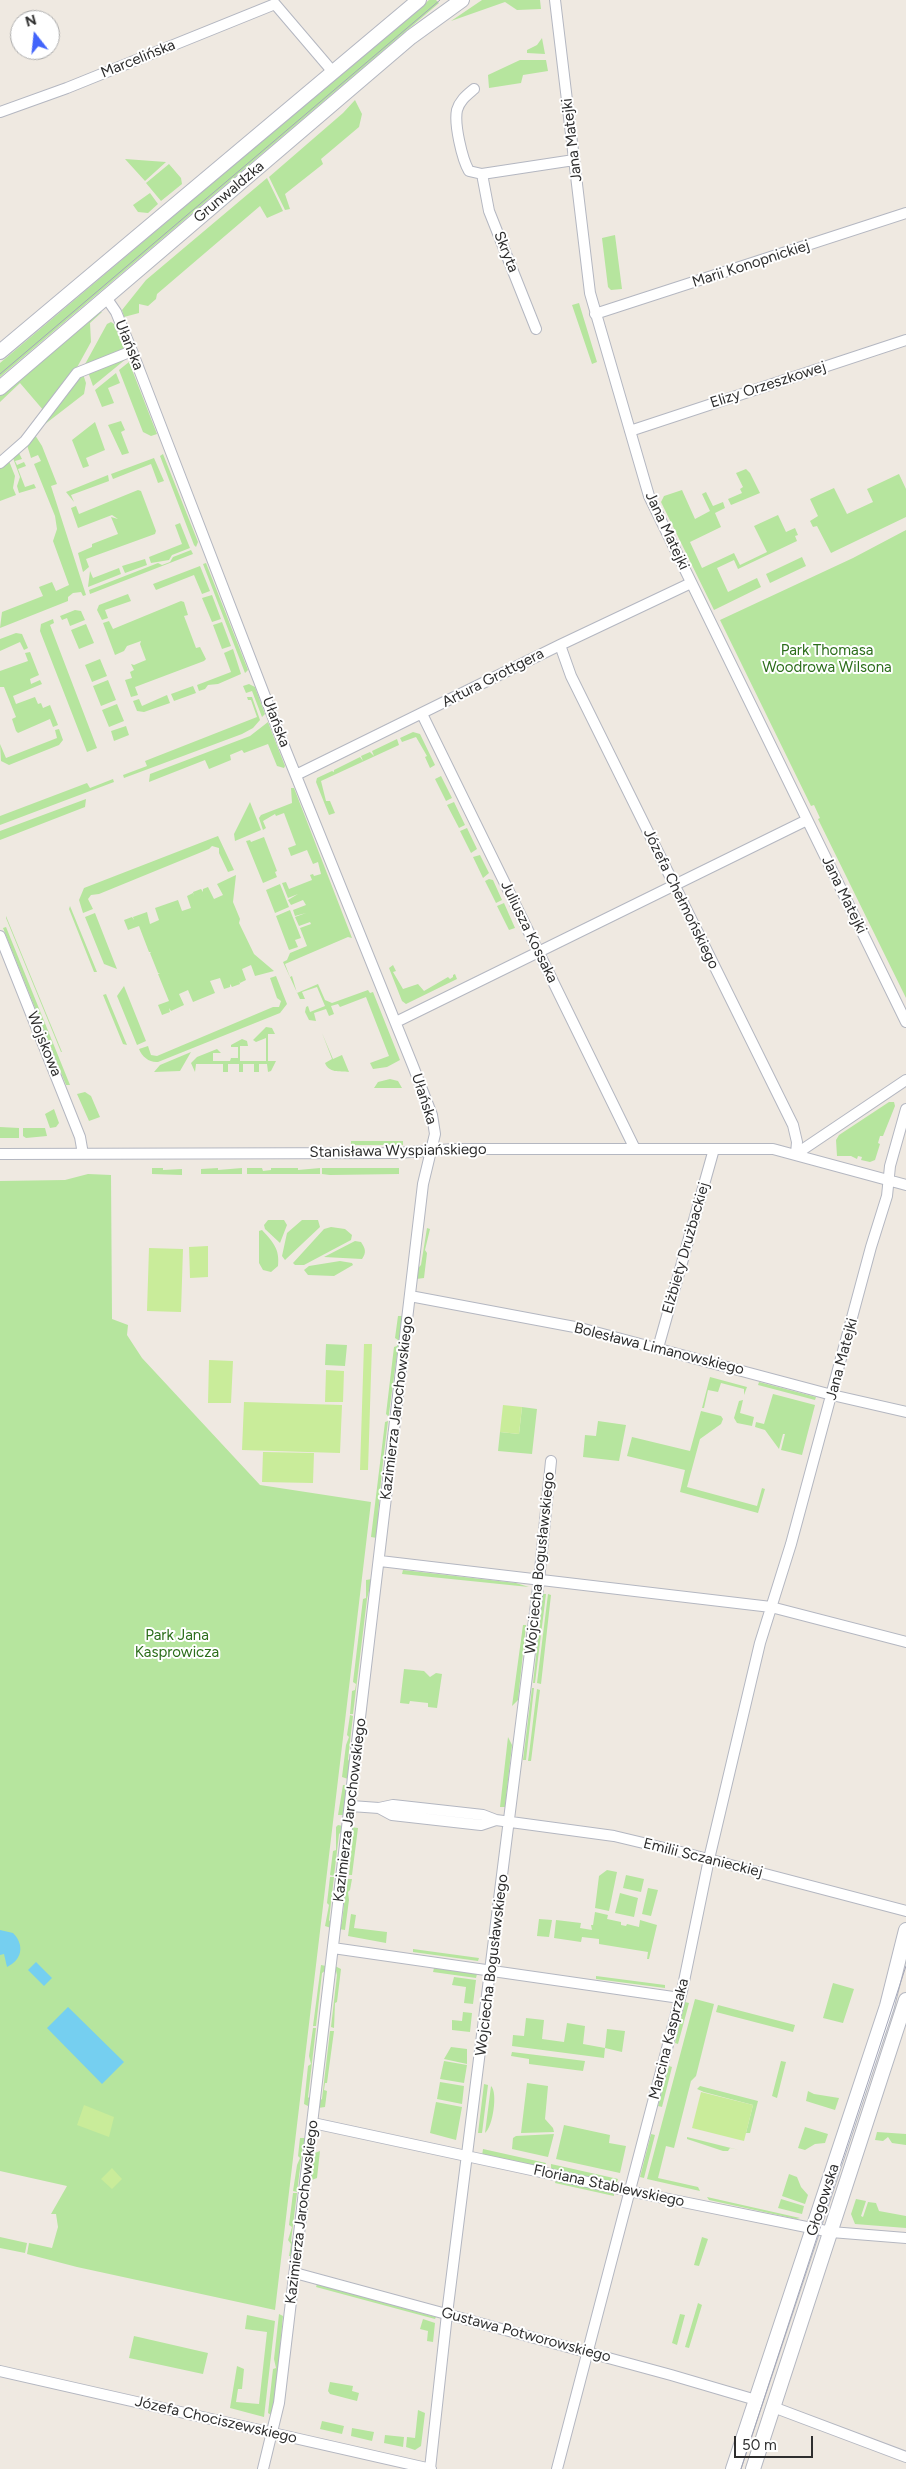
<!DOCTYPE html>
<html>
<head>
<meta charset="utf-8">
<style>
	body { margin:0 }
	#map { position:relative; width:906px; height:2469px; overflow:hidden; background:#efe9e1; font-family:Figtree,sans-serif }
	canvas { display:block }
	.north { position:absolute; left:10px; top:10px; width:50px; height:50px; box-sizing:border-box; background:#fff; border:1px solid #ababab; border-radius:50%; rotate:344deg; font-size:14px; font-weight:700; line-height:20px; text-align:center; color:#2e2e2e }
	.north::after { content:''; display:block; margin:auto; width:18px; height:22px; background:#4264fb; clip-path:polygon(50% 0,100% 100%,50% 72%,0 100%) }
	.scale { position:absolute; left:734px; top:2436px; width:79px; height:22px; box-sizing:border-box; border:2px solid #2e2e2e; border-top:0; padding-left:6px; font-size:15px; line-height:18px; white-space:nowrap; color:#2e2e2e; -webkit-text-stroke:4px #fff; paint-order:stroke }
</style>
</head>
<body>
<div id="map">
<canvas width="906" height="2469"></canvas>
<div class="north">N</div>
<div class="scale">50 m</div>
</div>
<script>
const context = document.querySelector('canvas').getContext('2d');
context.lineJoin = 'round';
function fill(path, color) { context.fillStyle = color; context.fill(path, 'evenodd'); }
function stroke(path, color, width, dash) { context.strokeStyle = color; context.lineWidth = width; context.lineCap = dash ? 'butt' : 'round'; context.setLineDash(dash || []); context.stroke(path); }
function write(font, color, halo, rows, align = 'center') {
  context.font = font + ' Figtree,sans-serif'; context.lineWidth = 4; context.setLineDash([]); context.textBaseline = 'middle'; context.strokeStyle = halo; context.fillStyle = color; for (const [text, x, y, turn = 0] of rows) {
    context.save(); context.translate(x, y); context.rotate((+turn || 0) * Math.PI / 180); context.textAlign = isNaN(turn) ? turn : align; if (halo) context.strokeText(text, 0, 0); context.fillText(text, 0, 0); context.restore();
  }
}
fill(new Path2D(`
	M429,0H436L439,3L0,377V363Z
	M482,0H540L541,9L517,10L505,2L451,21Z
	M542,38L545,54L527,53V50L537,45Z
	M520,60H546L548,71L523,75L521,83L489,88L488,75Z
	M355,100L362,114L359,127L321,159L323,164L285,194L290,209L285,210L269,177L343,113Z
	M125,159L166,162L145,181Z
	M169,164L181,178L182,184L161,201L146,183Z
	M267,178L283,211L267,218L260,206L157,294L156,299L148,306L139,304V313L124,317L122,310L146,280Z
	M150,193L158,204L148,213L138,212L133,205Z
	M615,235L622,289L611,290L608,287L602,238Z
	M579,303L597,362L592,364L572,305Z
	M99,312H102L90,323L91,342L75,371L44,411L20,383L0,402V395Z
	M111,322L114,324L124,349L84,366L107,324Z
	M123,359H126L93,386L88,372Z
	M129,362L157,434L151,436L143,432L119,370Z
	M116,373L120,383L108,388L114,403L102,407L95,390Z
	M83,374L86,383L84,394L40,428Z
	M121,421L125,430L121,432L129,453L122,455L108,425Z
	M95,422L105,450L86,458L89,466L83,468L72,440Z
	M35,435L42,446L57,484L51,486L86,595L83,596L81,592L73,593L68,597V601L0,628L2,612L43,596L39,587L52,582L56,591L69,585L53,541L57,529L55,516L34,464L41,461L38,455L31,458L27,445Z
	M19,453L22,459L15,461L17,465L24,462L26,466L18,469L25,487L34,484L36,488L19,493L17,486L20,477L13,458Z
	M163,454L198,542L196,547L194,545L160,456Z
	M154,458L164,481L158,483L151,464L113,479L111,474Z
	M9,461L15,476L13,488L16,495L0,501V469Z
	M746,469L750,473L760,493L731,505L728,499L742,493L740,489L743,487L736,473Z
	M899,474L906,489V517L831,553L817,526L813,527L810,521L818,516L810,499L834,488L847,514L873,502L867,489Z
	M108,475L109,481L71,495L74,502L66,492Z
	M138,490L141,491L156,531L155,534L86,559L89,567L83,572L78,553L92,547V544L118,534L111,517L118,519L112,515L78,528L71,508L76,506L79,514Z
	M682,490L695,519L710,511L702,494L706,492L713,506L723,502L725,508L715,513L721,527L690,542L702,568L734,553L740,565L767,552L754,526L778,515L786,532L795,528L798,535L795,536L797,541L738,569L734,560L717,568L728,592L757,578L761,587L714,610L661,502L664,496Z
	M180,523L190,548L172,555L169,560L151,563L149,557L182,544L175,525Z
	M906,530V998L818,819L820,818L814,805L811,806L720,620L853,558Z
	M191,550L193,554L90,594L89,590L158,563L162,565L170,562L173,557Z
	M802,557L806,566L770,583L766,574Z
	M145,559L147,565L125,573L122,566Z
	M206,563L248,670L245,673L203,564Z
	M200,566L210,591L202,594L194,575L156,590L153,584Z
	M119,568L121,574L88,587L90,571L93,578Z
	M128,594L131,601L105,610L108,618L102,620L97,610L99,605Z
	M212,595L221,619L212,622L202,598Z
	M181,601L184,602L188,615L184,616L196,648L200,647L206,659L204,661L135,687L138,695L131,697L125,680L132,678L130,672L134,670L131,664L134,665L146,660L140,644L141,641L127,646L124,651L115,655L103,623L109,621L113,629Z
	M75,610L81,611L85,620L70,626L67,618L62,620L60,616Z
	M53,619L54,623L50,625L97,748L87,752L40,631L41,624Z
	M222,622L231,646L222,649L213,625Z
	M86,624L94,643L79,649L71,630Z
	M16,633L22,634L28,648L24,650L20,642L0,651V639Z
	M233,649L241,674L218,684L208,685L205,689L199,691L197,685L231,672L224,653Z
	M30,652L39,675L30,679L31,684L40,680L42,684L13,696L16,704L35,697L38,704L41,703L43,708L50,705L58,725L53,727L50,719L18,733L16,731L12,719L16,717L4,687H0V671L28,661L25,653Z
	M100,659L107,676L92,682L85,665Z
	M108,680L116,700L101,706L93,686Z
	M249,684L255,687L265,714L262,717L252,691L246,693L243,686Z
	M193,686L196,693L174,701L171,694Z
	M167,695L170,703L144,712L137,711L133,701L139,699L142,706Z
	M247,697H252L260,720L253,728L242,734L124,778L123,775L147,766L145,761L257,717L251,700H248Z
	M117,704L124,721L109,727L102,710Z
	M268,722L285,766L284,768L277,766L268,744L244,753L242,750L230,755L231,760L209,769L205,760L149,782L150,774L250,736Z
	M126,726L129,735L114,741L111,731Z
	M59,729L63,740L59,745L9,765L1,761L0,744L6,758L57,738L55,730Z
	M413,732L420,734L435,765L430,768L425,757L427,756L416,737L402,742L400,738Z
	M397,739L399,745L321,781L326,801H330L335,813L329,815L316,782L317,778L332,771L334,772V770L360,757L363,761L361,756L370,752L374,756L372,751Z
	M441,776L452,798L446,801L435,779Z
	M113,779L114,782L0,825V816L87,783L90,788Z
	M291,788H294L352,938L348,937L285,964L290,977L292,976L297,993L318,984L325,1000L332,1003L368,990L370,993L373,992L400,1060L387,1067L373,1069L370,1063L389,1056L366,997L340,1007L338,1004L331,1006L334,1014L329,1016L326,1009L314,1013L316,1021L309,1020L305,1012L306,1007L308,1006L310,1012L325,1006L317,987L302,992L305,999H300L283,962L287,960L290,953L307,946L300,928L311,924L310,922L299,926L295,917L306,913L295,916L293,910L306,905L303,900L291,905L288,900L298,894L288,898L282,883L286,882L289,889L312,880L310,875L313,874L314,876L321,874L318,862L313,864L307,850L291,856L288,848L296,845L284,813L276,816L275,814L263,821L266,828L263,830L259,818L261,815L292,803Z
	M86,799L85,807L0,840V831Z
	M250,802L261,830L235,841L234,834Z
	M454,802L465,825L459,828L447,805Z
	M467,828L477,849L471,853L460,831Z
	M218,836L234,870L228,872L219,853V848L212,846L209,849L99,894L91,895L88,899L93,909L83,913L79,900L84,888Z
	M264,837L277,871L275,872L277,877L263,883L246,841L250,840L251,842Z
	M480,855L489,873L483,878L473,857Z
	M236,875L233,902L240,919L239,923L254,954L274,971L255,976L251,965L242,969L246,980L240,983L239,980L240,984L232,987L230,984V987L224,989L220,978L210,981L215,993L193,1002L188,990L179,994L184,1005L171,1011L169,1008L170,1012L162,1015L158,1005L169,1001L158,974L160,973H158L150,953L151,952H149L139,926L128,930L124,920L132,917L134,920L133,917L147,912L150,924L159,920L155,908L178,900L182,911L191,908L187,896L193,893L194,896L193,892L201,889L203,892V889L208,887L214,899L223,895L217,884Z
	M489,879L493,880L502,900L496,903L485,881Z
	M280,884L289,907L275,913L266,890Z
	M504,903L515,928L509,930L497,906Z
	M70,906L97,972H94L69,909Z
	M290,910L301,938L295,940L298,947L289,950L276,916Z
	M95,913L115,964L117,969L104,964L85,917Z
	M6,916L62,1052H61L6,918Z
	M6,927L70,1085H66L3,928Z
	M393,965L396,971L393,972L403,989L418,984L424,991L448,977L450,979L453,977V975L455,974L457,979L406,1004L402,1001L389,968Z
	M276,976L287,1004L280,1013L158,1062C150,1063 142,1057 139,1049L148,1046L151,1055L157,1056L273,1007H279L281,1001L277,998L270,978Z
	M124,986L146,1041L137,1045L117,996Z
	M106,994L127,1045L123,1044L103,995Z
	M266,1027L272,1028L275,1034H268V1061H276L271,1071L268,1072L267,1064H259V1072H254V1064H243V1072H239V1064H228V1072H223V1064H196L195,1072L191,1063L197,1057L217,1049L221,1053H213V1061H230L231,1058H238V1047H231V1045L242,1039L247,1041L248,1046H240V1061H266V1038L256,1042L253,1040Z
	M322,1033L333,1059L342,1055L349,1072C339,1071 329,1073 325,1063L332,1059Z
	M191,1052L180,1071L154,1072L160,1065Z
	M390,1079L398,1081L402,1088H374L378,1082Z
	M85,1092L91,1096L100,1117L89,1121L77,1094Z
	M889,1102H894L895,1106L883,1136H880L878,1143L880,1144L875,1160L870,1162L861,1160L862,1157L858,1156L857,1159L851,1156H837L836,1140L839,1135Z
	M54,1109L59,1123L56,1127L50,1128L45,1114Z
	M0,1127L19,1128V1138H0Z
	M23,1128H45L47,1136L26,1138L23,1136Z
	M351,1141H403V1145H351Z
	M152,1168H163V1170L182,1169V1175L152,1174Z
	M218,1168V1170L242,1168V1174H201V1169Z
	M247,1168H262L263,1171L271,1170V1168H298V1170L320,1168V1174H247Z
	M322,1168H399V1174L330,1175L322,1174Z
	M88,1174L111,1175L112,1319L128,1325L127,1335L142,1358L260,1485L371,1502L275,2310L77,2267L27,2254L29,2243L52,2248L58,2227L56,2214H51L67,2186L0,2171V1181L65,1180Z
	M268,1220H284L287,1225L280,1243L265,1229L264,1225Z
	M302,1220H318L320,1227L285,1260L282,1256L287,1233Z
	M331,1227L345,1229L352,1235L351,1240L304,1265H295L293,1263L324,1229Z
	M427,1228L430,1229L425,1250L427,1253L424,1278L416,1279L418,1268L421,1265Z
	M262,1230C273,1242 280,1249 278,1266L271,1272L263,1270L259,1263V1231Z
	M355,1241L361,1242C365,1248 367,1252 362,1259L324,1257Z
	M340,1261L352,1263L353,1265L334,1276L308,1275L304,1270L309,1266Z
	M398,1316H402C393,1390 380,1464 377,1538L371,1537L385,1422L388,1421V1416L386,1414L394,1347L397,1346L398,1340L395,1338Z
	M326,1344L347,1345L345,1366L325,1365Z
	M710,1377L747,1387L744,1395V1389L721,1383L718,1392L708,1390L704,1408H702Z
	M759,1382L816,1397L815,1400L758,1385Z
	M773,1394L815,1405L802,1455L781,1450L785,1434H783L779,1449L765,1430L755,1427L756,1422L764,1424Z
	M743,1400L740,1413L754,1417L752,1426L737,1423L734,1418L739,1401Z
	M522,1407L537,1409L532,1454L498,1451L500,1432L519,1434Z
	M701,1411L721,1416L723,1419L721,1424L700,1439L687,1487L757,1506L762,1488L765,1489L758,1513L680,1492L685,1470L627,1456L632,1437L690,1451Z
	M598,1421L626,1425L619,1461L583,1457L585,1435L596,1436Z
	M403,1570L516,1583L529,1587L402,1574Z
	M372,1579L367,1599L353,1714H350L352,1691L355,1690L356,1684L353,1682L363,1599L366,1598V1580Z
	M543,1594H546L535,1683H533Z
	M548,1594L551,1595L541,1684L537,1683Z
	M523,1625H526L518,1700L512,1706Z
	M404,1669L424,1671L430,1677L436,1673L442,1674L437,1708L428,1707V1703L410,1701L409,1704L400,1703Z
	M532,1688H534L526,1760H523Z
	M537,1689L540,1690L531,1761H528L529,1754Z
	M350,1715L353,1716L348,1759L350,1763L348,1779L342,1777L346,1745L349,1737L347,1735Z
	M508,1737L512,1745L505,1807H500Z
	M343,1785L348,1786L344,1815H338Z
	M338,1825L343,1826L342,1831L339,1834L334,1876L330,1875L333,1851L336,1850V1827Z
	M351,1827L358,1828L352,1875H349L352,1843Z
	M607,1870L617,1872L609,1911L595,1908L599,1876Z
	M626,1875L644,1879L641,1892L623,1888Z
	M330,1877H334L329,1920L331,1923V1928L325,1926L329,1905L327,1903Z
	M347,1879H352L350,1890L348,1892L349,1900L345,1930L339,1929L342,1922Z
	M648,1888L658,1890L651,1916L642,1914Z
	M620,1893L638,1898L634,1917L615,1913Z
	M595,1912L608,1915L607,1919L621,1922V1925L626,1926L627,1924L639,1927L640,1920L657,1925L649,1959H647L648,1952L599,1944V1939L582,1937L581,1942L554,1938L556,1920L581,1923L580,1928L592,1930L591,1925H593Z
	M351,1914L356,1915L354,1928L387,1932L386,1943L348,1936Z
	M539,1919L552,1920L549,1937L537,1936Z
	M413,1949L479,1958L478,1961L413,1952Z
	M321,1965L326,1966V1970L322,1973L316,2026H313Z
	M335,1966L341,1969L337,2002L335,2003L334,2028L331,2027L337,1975Z
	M434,1968L477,1974L476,1978L433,1972Z
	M596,1976L665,1985V1988L596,1979Z
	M454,1977L476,1980L473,2004L464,2003L466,1987L452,1985Z
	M833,1983L854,1989L843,2023L823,2018Z
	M695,1999L714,2004L696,2076L691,2081L674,2148L666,2146L658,2178L698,2187L700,2191L647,2179Z
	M685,2002L689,2003L678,2044L675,2043Z
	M718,2005L795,2025L793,2032L716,2012Z
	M463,2012L472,2013L470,2032L452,2030V2020L462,2021Z
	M526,2018L544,2020L542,2039L564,2042L567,2023L585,2026L583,2044L605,2048L607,2029L625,2031L622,2052L605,2048L604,2058L512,2046L513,2035L524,2036Z
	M313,2028H316L308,2097L311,2100L310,2107L304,2104L308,2066L311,2064L309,2056Z
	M330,2031H334L327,2083H325L324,2090L327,2091L325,2107L318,2108L319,2101L322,2099Z
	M451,2047L467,2049V2064L444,2059Z
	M512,2052L585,2061L583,2071L529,2064V2059L511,2056Z
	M444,2061L467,2065L464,2083L440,2079Z
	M781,2061L786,2062L777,2098L772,2096Z
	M669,2066L672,2067L662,2107L658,2106Z
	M440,2082L464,2086L462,2104L437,2099Z
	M527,2083L548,2086L545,2119L553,2128L554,2132L521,2133Z
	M484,2084L488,2085L482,2133H478Z
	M491,2086C498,2092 493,2127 485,2133Z
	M700,2086L758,2101L750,2133H746L753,2105L704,2092L697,2089Z
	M808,2091L814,2094L839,2098L835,2110L806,2101Z
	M436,2102L462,2107L456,2140L430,2133Z
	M564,2125L610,2135L609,2143L626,2146L620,2173L556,2159Z
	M805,2127L828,2134L825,2143L815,2144L805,2150L798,2148Z
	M877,2132L906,2134V2145L892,2143L888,2137L883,2141L875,2140Z
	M554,2134L548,2157L512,2149L513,2138L516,2136Z
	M651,2134L655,2135L644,2178L640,2177Z
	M687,2137L739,2150L730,2148L728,2151H723L687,2139Z
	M300,2138H307L306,2142L303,2145L297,2192L293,2191L297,2165L300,2158L298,2156Z
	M483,2149L546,2163L544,2169L482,2156Z
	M320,2151L317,2178L309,2181L312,2154Z
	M551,2164L618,2179L616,2185L551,2170Z
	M789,2174L797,2177L801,2187L808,2195L805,2204L782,2196Z
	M556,2180L614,2193V2196L555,2183Z
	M293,2193H297L291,2241L294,2244L292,2256H289L291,2244L288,2240L292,2227L289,2225Z
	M707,2197L800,2218L796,2219L709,2200Z
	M781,2199L804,2206L802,2214L778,2208Z
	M856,2199L866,2201L861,2216L863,2217L868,2202L876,2203L879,2211L906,2216V2228L855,2224L851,2214Z
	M0,2237L27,2243L25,2253L0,2248Z
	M702,2237L708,2239L699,2266L694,2265Z
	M317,2284L436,2317L435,2319L316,2287Z
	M698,2303L702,2305L689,2348L685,2347Z
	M279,2314L283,2316L275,2403L271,2415L268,2413L273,2369L276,2368L274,2359Z
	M680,2314L685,2315L677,2345L672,2343Z
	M247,2315L275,2321L264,2417L230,2408L237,2366L244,2369L242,2389H238L236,2402L259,2404L267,2332L245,2329Z
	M423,2319L435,2323L433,2342L427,2341L428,2331L420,2329Z
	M134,2336L208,2353L203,2374L129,2358Z
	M330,2382L353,2386L352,2391L359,2393L357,2401L330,2394L328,2391Z
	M418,2410L425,2413L421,2446L415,2450L406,2447L407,2437L415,2438Z
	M322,2421L344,2426L342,2434L320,2429Z
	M352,2428L374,2432L372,2441L351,2436Z
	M385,2435L404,2437L403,2447L384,2443Z`), '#b6e59e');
fill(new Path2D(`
	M208,1246V1277L190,1278L189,1247Z
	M149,1248L183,1249L181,1312L147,1311Z
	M364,1344H372L368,1470H360Z
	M209,1360L233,1361L231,1403H208Z
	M326,1370L344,1371L343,1402H325Z
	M244,1402L342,1405L340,1453L242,1450Z
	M503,1405L522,1407L519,1434L500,1432Z
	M263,1452L314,1453L313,1483L262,1482Z
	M701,2092L753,2105L744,2141L692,2128Z
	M84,2105L114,2117L109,2137L77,2125Z
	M112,2168L122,2179L112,2189L101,2179Z`), '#c9ec9a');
fill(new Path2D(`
	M0,1930L13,1933C25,1945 22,1960 7,1967L4,1954L0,1955Z
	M36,1962L52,1978L44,1986L28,1970Z
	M68,2007L124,2062L102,2084L47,2028Z`), '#75cff0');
const street = new Path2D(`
	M555,0L590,293L649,496L906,1022
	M474,89C467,95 460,100 457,110C454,124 462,159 469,171L482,174L574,160
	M0,112L67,88L275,4L333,72
	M482,174L489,211L536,329
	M105,296L116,312L132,351L286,751L413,1066L432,1115L435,1134L423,1184L279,2403L263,2469
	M595,314L906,213
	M630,431L906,340
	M0,463L25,441L77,373L132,351
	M560,645L571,676L793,1125L797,1142L796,1154
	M422,714L635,1149
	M296,775L560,645L691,583
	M0,936L80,1137L83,1154
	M396,1022L807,820
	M0,1154L397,1153L454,1149H773L906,1185
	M796,1154L906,1080
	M410,1296L580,1328L832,1395L906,1412
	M658,1348L714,1149
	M380,1561L771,1607L906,1642
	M351,1806L379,1808L393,1805L483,1815L496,1820L614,1836L681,1852L906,1911
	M379,1808L392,1815L481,1825L496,1820
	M333,1948L680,1998
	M313,2123L629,2191L831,2232L906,2238
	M295,2273L671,2375L756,2400
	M0,2371L431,2469
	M773,2407L906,2457
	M430,2469L447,2314L539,1580L551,1461
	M557,2469L682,1991L709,1859L760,1643L791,1544L871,1247L887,1196L890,1166L906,1109`);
const secondary = new Path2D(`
	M0,352L419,0
	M0,388L411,37L462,0
	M733,2469L887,2006L906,1930
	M753,2469L906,2000`);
stroke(street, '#b4b7c1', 12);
stroke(secondary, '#b4b7c1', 16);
stroke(street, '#fff', 10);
stroke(secondary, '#fff', 14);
stroke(new Path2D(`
	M0,374L440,0
	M741,2469L906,1966`), '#a3a6b8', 1);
write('15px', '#2e2e2e', '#fff', [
	["Marcelińska",138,59,-22],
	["Jana Matejki",572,140,-97],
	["Grunwaldzka",229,192,-40],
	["Skryta",506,252,68],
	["Marii Konopnickiej",751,264,-18],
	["Ułańska",129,345,68],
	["Elizy Orzeszkowej",768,385,-18],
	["Jana Matejki",667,531,65],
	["Artura Grottgera",493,678,-27],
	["Ułańska",276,722,69],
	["Jana Matejki",844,895,64],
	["Józefa Chełmońskiego",681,899,64],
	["Juliusza Kossaka",529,932,64],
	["Wojskowa",44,1044,68],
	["Ułańska",424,1099,72],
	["Stanisława Wyspiańskiego",398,1151,-1],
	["Elżbiety Drużbackiej",686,1248,-74],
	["Bolesława Limanowskiego",659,1349,14],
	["Jana Matejki",842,1359,-75],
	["Kazimierza Jarochowskiego",397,1408,-83],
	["Wojciecha Bogusławskiego",540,1563,-84],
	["Kazimierza Jarochowskiego",350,1810,-83],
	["Emilii Sczanieckiej",703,1858,14],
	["Wojciecha Bogusławskiego",492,1965,-83],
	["Marcina Kasprzaka",669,2039,-76],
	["Floriana Stablewskiego",609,2186,12],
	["Głogowska",823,2200,-72],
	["Kazimierza Jarochowskiego",302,2212,-83],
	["Gustawa Potworowskiego",526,2335,15],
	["Józefa Chociszewskiego",216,2420,13]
]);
write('15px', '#2c6e1b', '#fff', [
	["Park Thomasa",827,651],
	["Woodrowa Wilsona",827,668],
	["Park Jana",177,1636],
	["Kasprowicza",177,1653]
]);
</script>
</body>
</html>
